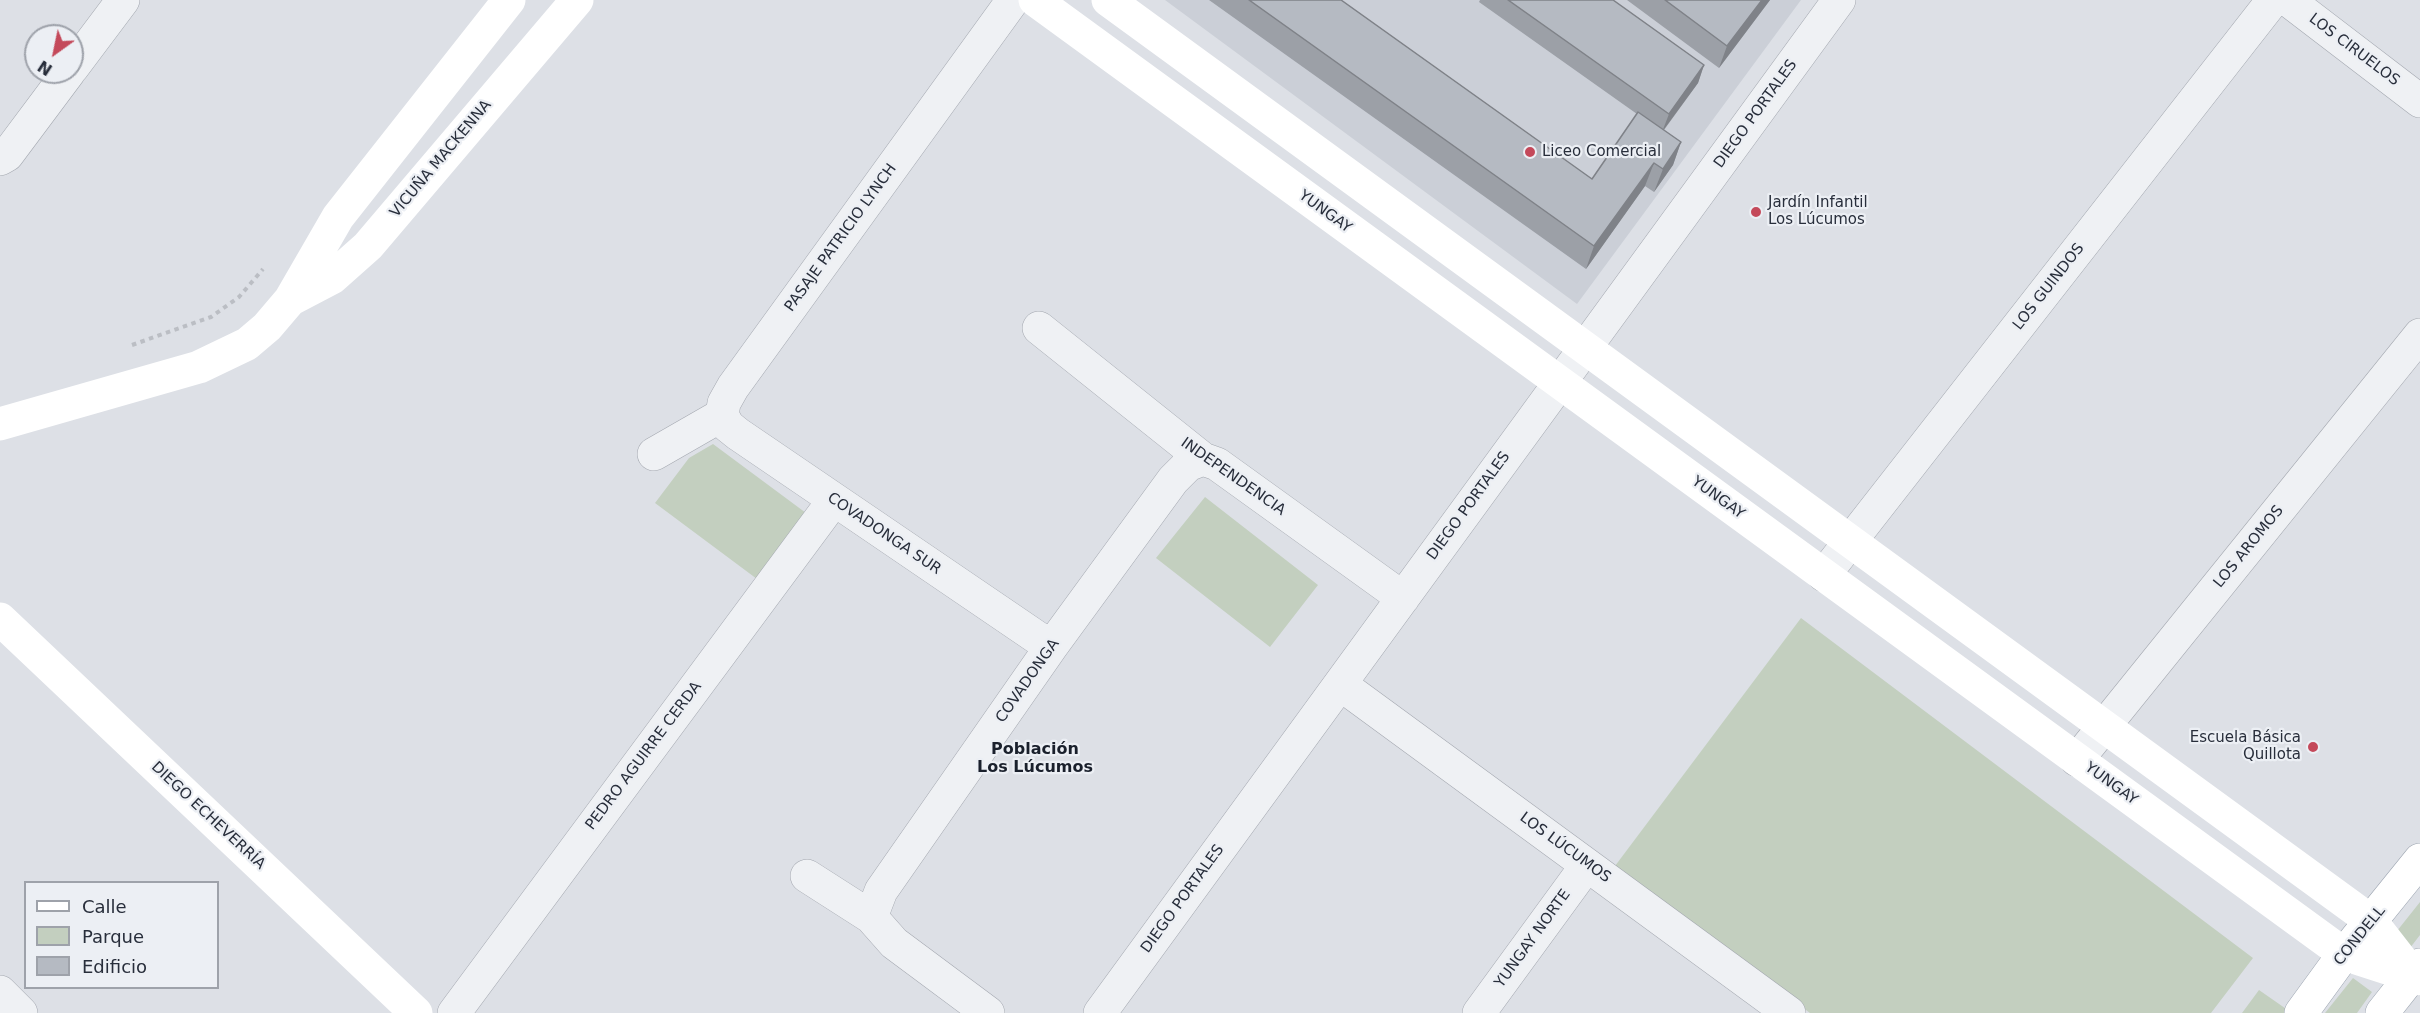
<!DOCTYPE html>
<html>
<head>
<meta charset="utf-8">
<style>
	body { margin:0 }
	#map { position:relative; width:2420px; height:1013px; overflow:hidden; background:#dde0e6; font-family:"DejaVu Sans",sans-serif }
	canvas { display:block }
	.legend { position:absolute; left:24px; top:881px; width:195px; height:108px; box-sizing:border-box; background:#eceff4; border:2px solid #9ea2aa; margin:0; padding:8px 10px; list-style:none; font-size:18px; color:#282e3b }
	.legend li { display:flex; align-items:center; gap:12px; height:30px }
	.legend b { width:30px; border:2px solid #9ea2aa }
	.north { position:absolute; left:24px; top:24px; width:60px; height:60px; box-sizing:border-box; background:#eceff4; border:2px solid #9ea2aa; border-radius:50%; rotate:213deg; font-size:16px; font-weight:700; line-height:24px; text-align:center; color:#282e3b }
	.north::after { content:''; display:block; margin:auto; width:21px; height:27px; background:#c4495a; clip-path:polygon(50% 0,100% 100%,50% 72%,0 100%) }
</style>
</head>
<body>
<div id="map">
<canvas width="2420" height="1013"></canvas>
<ul class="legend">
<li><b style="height:8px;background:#fff"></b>Calle</li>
<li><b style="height:16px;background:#c3cfbf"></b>Parque</li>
<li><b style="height:16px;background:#b5bac2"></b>Edificio</li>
</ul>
<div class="north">N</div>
</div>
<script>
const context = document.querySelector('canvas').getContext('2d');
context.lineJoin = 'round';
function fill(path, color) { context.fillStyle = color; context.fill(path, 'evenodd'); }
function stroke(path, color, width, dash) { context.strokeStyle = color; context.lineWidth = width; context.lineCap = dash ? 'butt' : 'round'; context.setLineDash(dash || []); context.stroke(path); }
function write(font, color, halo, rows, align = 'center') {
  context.font = font + ' "DejaVu Sans",sans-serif'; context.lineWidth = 4.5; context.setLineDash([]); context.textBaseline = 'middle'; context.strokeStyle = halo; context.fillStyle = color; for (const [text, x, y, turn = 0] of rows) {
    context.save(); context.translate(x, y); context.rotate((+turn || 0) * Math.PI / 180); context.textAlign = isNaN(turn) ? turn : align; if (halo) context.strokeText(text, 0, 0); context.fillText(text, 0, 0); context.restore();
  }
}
fill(new Path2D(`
	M1165,0H1801L1577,304Z`), '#cbcfd7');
fill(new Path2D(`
	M713,444L806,513L757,579L655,503L689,458Z
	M1205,497L1318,585L1270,647L1156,558Z
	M1801,618L2253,958L2211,1013H1810L1615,866Z
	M2420,902V935L2410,948L2393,936Z
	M2353,978L2372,992L2357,1013H2325Z
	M2259,990L2292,1013H2242Z`), '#c3cfbf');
const street = new Path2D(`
	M2288,0L2420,101
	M72,68L123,0
	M0,159L7,155L69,72
	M1039,328L1203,459L1217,464L1403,598
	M722,415L728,426L738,434L1051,647
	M654,454L722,415L724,403L733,387L1013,0
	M1824,575L2273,0
	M1340,684L1789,1013
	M2077,760L2420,335
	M807,876L871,917L894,943L988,1013
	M871,917L881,891L1051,647L1173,480L1188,465L1203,459
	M0,992L21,1013
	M454,1013L834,500
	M1100,1013L1839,0
	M1479,1013L1587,865`);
const primary = new Path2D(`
	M2301,1013L2344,954L2420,860
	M2382,1013L2420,965`);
stroke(street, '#a3a7af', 34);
stroke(primary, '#9da5b1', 34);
stroke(new Path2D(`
	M132,345L211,317L239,297L263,269`), '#bbbec4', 4, [4.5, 4.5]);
stroke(street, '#eff1f4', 33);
stroke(new Path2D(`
	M1035,0L2344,954L2412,976
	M1108,0L2371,921L2416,979
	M290,300L332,278L368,246L577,0
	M0,424L199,367L247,344L267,327L290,300L338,217L509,0
	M0,619L416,1013`), '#fff', 33);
stroke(primary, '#fff', 33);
fill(new Path2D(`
	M1209,0H1341L1592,179L1637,114L1479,2L1480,0H1613L1704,65L1698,83L1664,130L1681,142L1673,165L1654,192L1645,186L1586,269Z
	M1627,0H1770L1719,68Z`), '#9ca0a7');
fill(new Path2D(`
	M1762,0H1770L1719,68L1727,46Z
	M1704,65L1698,83L1662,132L1669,114Z
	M1681,142L1673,165L1654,192L1663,169Z
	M1654,163L1645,186L1586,269L1594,246Z`), '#7f8288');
const building = new Path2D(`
	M1249,0H1341L1592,179L1638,112L1681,142L1663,169L1654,163L1594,246Z
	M1508,0H1613L1704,65L1669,114Z
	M1665,0H1762L1727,46Z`);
fill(building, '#b5bac2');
stroke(building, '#7f8288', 1.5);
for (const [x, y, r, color] of [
	[1530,152,6,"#c4495a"],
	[1756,212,6,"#c4495a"],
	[2313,747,6,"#c4495a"]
]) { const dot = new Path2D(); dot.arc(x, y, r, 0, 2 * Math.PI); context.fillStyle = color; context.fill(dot); stroke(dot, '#eceff4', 2); }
write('15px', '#282e3b', '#eceff4', [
	["LOS CIRUELOS",2354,50,37],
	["DIEGO PORTALES",1756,114,-54],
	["VICUÑA MACKENNA",441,159,-50],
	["YUNGAY",1325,212,36],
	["PASAJE PATRICIO LYNCH",841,238,-54],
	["LOS GUINDOS",2049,287,-52],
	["INDEPENDENCIA",1233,477,35],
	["YUNGAY",1718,498,36],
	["DIEGO PORTALES",1469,506,-54],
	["COVADONGA SUR",884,534,34],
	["LOS AROMOS",2249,547,-51],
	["COVADONGA",1028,681,-55],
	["PEDRO AGUIRRE CERDA",644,756,-53],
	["YUNGAY",2111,784,36],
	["DIEGO ECHEVERRÍA",208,816,43],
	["LOS LÚCUMOS",1565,848,36],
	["DIEGO PORTALES",1183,899,-54],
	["CONDELL",2360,936,-51],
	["YUNGAY NORTE",1533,939,-54]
]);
write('15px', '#282e3b', '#eceff4', [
	["Liceo Comercial",1542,152],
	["Jardín Infantil",1768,203],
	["Los Lúcumos",1768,220],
	["Escuela Básica",2301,738,"right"],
	["Quillota",2301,755,"right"]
], 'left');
write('bold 16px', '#1a202c', '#eceff4', [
	["Población",1035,750],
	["Los Lúcumos",1035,768]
]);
</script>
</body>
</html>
